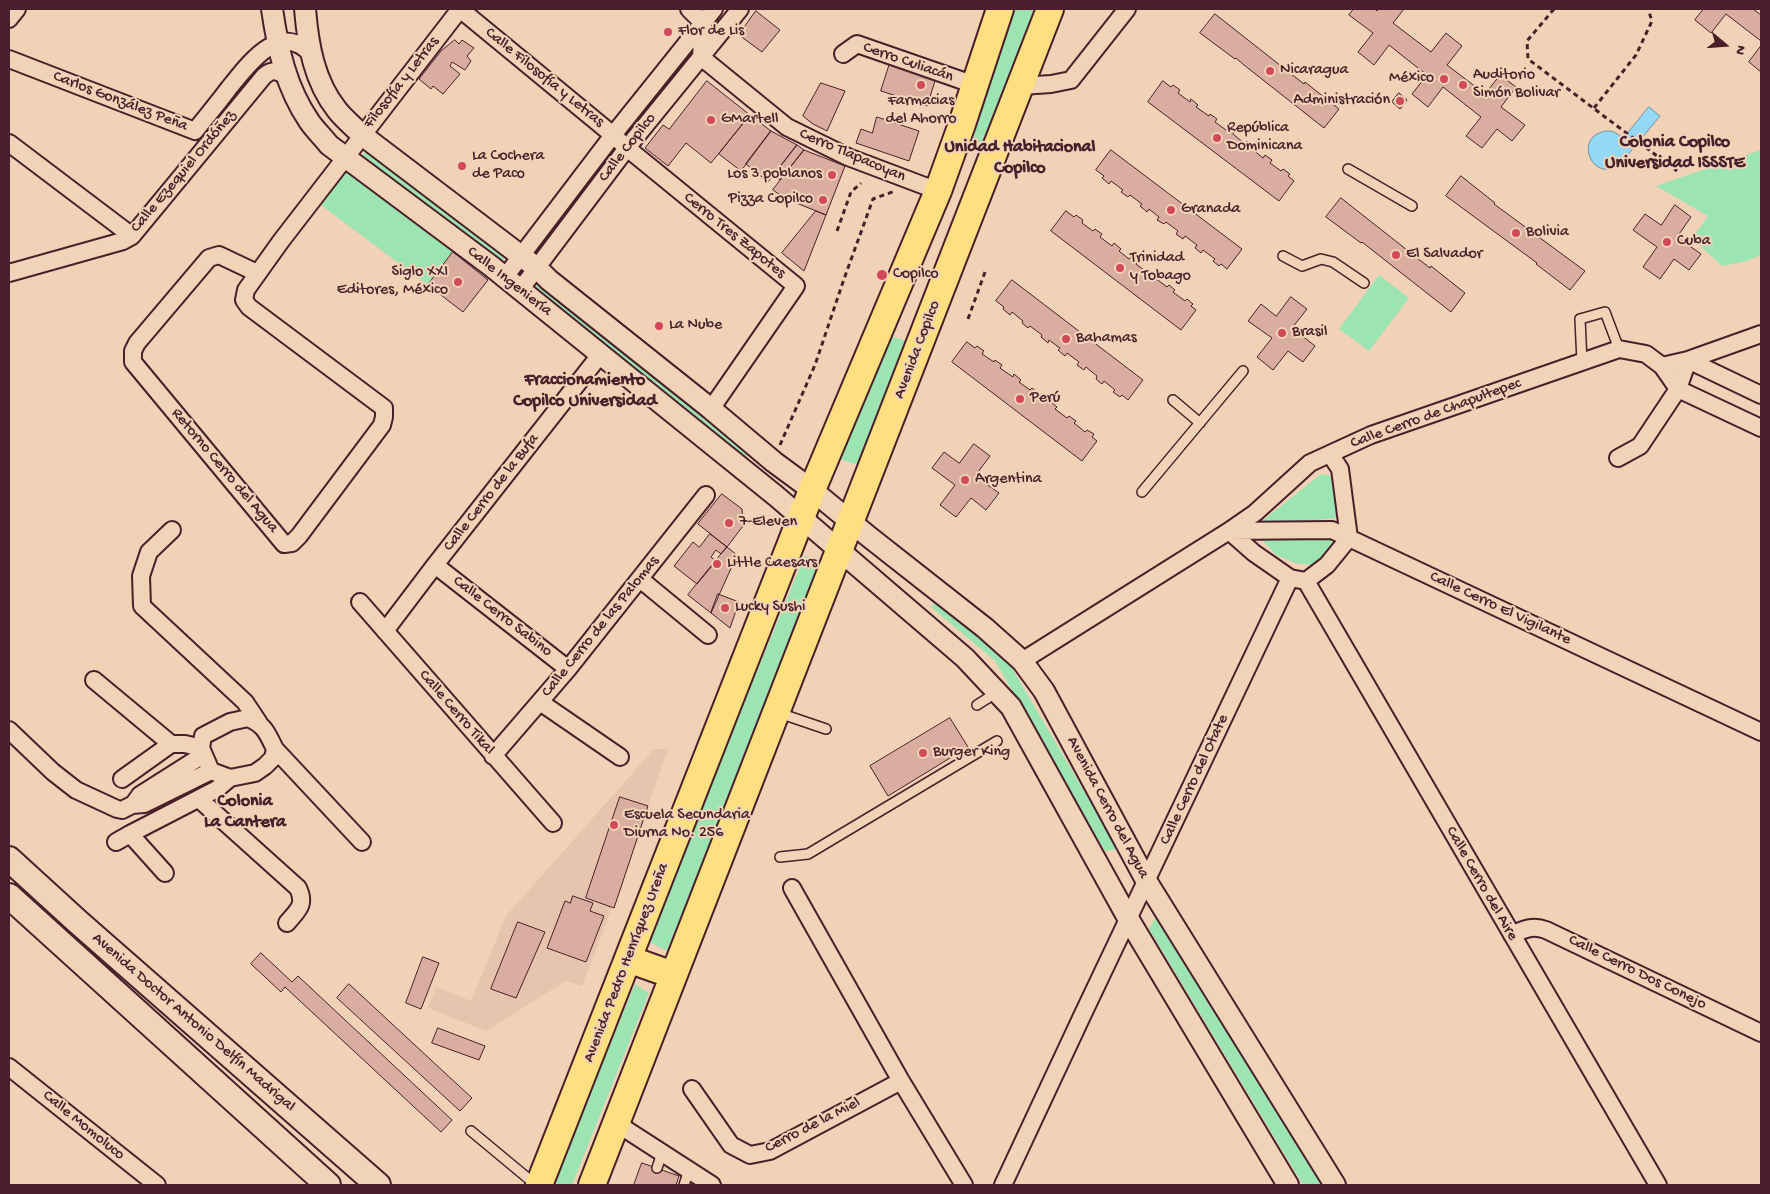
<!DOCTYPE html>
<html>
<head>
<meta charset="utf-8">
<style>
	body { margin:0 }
	#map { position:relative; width:1770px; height:1194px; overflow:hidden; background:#f2d2b7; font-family:"Gochi Hand",sans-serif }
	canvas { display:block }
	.frame { position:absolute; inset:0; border:10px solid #4a1f2b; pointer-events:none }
	.north { position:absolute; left:1700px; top:20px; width:50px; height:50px; -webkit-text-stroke:4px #f1d3b7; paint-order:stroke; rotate:108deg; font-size:14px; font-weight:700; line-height:20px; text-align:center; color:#4a1f2b }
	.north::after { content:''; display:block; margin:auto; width:18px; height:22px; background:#4a1f2b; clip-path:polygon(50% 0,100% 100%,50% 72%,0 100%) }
</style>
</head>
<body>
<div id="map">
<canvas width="1770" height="1194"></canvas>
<div class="frame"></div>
<div class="north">N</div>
</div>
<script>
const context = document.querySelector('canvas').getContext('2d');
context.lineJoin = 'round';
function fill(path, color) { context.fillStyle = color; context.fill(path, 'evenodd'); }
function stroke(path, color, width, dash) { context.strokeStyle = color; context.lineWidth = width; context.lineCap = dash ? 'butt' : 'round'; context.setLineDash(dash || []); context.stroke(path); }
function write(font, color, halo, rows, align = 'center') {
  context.font = font + ' "Gochi Hand",sans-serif'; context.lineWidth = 4; context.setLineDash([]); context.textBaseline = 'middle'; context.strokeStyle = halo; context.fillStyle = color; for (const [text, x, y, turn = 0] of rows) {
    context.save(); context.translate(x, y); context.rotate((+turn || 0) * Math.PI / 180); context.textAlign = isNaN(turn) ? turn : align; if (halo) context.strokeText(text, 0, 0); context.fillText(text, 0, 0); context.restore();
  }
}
fill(new Path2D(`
	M654,749H668L608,918L582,986L566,981L486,1031L428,1008L436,987L471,1001L506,916Z`), '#e7c4ad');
fill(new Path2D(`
	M1014,9H1034L982,146L969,151L981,112L991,66Z
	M370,147L509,255L500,263L362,155Z
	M1761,150V255L1747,261L1722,266L1692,238L1708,216L1656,186Z
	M350,166L457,247L428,285L321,205Z
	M1379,275L1409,298L1369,351L1339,329Z
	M538,279L764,464L731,449L533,287Z
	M889,335L906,341L858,465L837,458Z
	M1321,474L1329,475L1338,486L1337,518L1257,525Z
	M1287,533L1328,536L1334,545L1327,556L1312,565L1295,563L1276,555L1262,540Z
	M805,555L822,567L667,951L646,940Z
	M934,603L1005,656L1118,849L1105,851L995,661L931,607Z
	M1158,913L1322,1185H1303L1149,929Z
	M635,984L649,993L572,1185H552Z`), '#9ce4b1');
const water = new Path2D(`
	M1649,107L1660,116L1622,162C1595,187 1573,140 1602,132C1611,129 1617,133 1623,138Z`);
fill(water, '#93d9f5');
stroke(water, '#768fa4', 1);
const building = new Path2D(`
	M1354,9H1375L1377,11L1378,9H1404L1393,23L1431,52L1446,33L1462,46L1447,65L1485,94L1500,75L1516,87L1501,107L1525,125L1512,141L1497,129L1482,148L1466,136L1481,117L1443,87L1428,107L1412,94L1427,75L1404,57L1389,45L1374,65L1358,52L1373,33L1349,15Z
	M1704,9H1753L1761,15V41L1726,14L1711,33L1695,20Z
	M756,11L780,30L762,52L739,35Z
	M1215,14L1304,84L1305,82L1339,109L1324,128L1244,65L1236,58L1235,59L1200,33Z
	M455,40L459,44L462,40L474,48L467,56L471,61L465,70L452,62L450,66L460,74L443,94L433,86L431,89L419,79L441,51Z
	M1761,46V72L1749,62Z
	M891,60L937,75L927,106L881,91Z
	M707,81L750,115L711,163L686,143L668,166L645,148L663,125L669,129Z
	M1163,81L1171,87L1173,85L1180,90L1178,93L1190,102L1191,99L1198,105L1196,107L1209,116L1210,114L1217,119L1215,122L1226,130L1228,127L1234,132L1233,134L1245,144L1247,141L1253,146L1252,149L1263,158L1265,155L1272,160L1270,163L1281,171L1283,169L1290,174L1288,176L1294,181L1279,201L1148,102Z
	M821,83L845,91L827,131L813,124L803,116Z
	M1399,93L1407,100L1400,109L1392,102Z
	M750,115L771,131L741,171L719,154Z
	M877,117L919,131L909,161L856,143L861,129L872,133Z
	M771,131L797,145L768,182L746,164Z
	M797,145L804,150L780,180L774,175Z
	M804,150L845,166L826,215L784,198L773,190Z
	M1111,150L1242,249L1227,269L1221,264L1219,266L1213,261L1215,259L1203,250L1201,253L1195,248L1197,245L1185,236L1183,239L1176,234L1178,231L1166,222L1164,224L1157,220L1159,217L1149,209L1147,212L1140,206L1142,204L1130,195L1128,197L1121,192L1123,190L1111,181L1109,184L1102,178L1104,176L1096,170Z
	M1461,176L1495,203L1494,204L1585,271L1570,290L1536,264L1537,263L1446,196Z
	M1341,198L1421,261L1430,268L1431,266L1465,293L1451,312L1362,242L1361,243L1326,217Z
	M1675,205L1691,217L1677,237L1701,254L1689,270L1674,259L1660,279L1643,267L1657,247L1633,230L1645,214L1661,225Z
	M816,211L826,215L804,271L782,253Z
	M1066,211L1074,217L1076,215L1083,220L1082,223L1093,231L1095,229L1102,234L1100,237L1112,246L1114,243L1121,249L1119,251L1129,259L1131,257L1138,262L1136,264L1148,273L1150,271L1157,276L1155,278L1167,287L1169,285L1175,290L1173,292L1185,301L1187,299L1193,304L1191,306L1196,310L1181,330L1051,231Z
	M453,252L488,280L463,312L428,285Z
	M1012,280L1143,380L1128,400L1122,395L1120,397L1113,392L1115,390L1104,381L1102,384L1096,379L1097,376L1086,367L1084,370L1077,365L1079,362L1067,353L1065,356L1058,350L1060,348L1049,340L1048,343L1041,337L1042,335L1030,326L1028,328L1022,323L1023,321L1012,312L1010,315L1003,309L1004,307L996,301Z
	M1291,297L1307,309L1292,328L1315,346L1303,362L1288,351L1273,370L1257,357L1272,338L1248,321L1261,304L1276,316Z
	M967,342L975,348L977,346L984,351L982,354L994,362L995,360L1002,365L1000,368L1013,377L1014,374L1021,380L1019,382L1030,390L1032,388L1038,393L1037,395L1049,404L1051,402L1057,407L1055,409L1067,418L1069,416L1076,421L1074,423L1085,432L1087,430L1094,434L1092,437L1097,441L1082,461L952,362Z
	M974,444L990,456L975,476L999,493L986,510L971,498L956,517L940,505L955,485L932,468L944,452L959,463Z
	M722,494L742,509L743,526L727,547L698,524Z
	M710,534L727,547L721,554L716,550L711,557L716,561L697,584L674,566L693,542L699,547Z
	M727,547L737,555L711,613L688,595Z
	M718,594L739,602L730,628L711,613Z
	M950,718L968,747L888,796L870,766Z
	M620,797L648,806L614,908L586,898Z
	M573,896L593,903L590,911L604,916L586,962L547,948L565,901L570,903Z
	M518,922L545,932L516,998L491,989Z
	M261,953L292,982L298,976L452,1120L441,1132L285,987L281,992L251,964Z
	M423,957L439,963L421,1009L406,1003Z
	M349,984L472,1098L460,1111L337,998Z
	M438,1028L485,1046L479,1060L432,1043Z
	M642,1163L679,1176L676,1185H634Z`);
fill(building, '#d9ad9f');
stroke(building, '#4a1f2b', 1);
const service = new Path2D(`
	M1348,169L1412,206
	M1283,256L1302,266L1321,259L1333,262L1364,283
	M1582,362L1580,319L1605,312L1619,349
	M1173,400L1200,423
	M1142,492L1243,371
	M977,705L988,698L995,690
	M779,713L826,729
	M780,857L808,854L997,741
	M471,1131L536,1185
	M657,1168L662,1153
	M684,1185L689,1170`);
const minor = new Path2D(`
	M460,9L613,135L627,148L796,286L711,409
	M689,9L703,23L701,57L787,127L848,157L938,191
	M9,19L17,9
	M843,54L857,44L975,85
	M9,59L195,131C206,117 218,103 229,88C248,65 279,20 311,54
	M1021,86L1051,84L1071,80L1127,9
	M9,143L132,236
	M9,273L123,241L132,236L264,76C272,69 277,70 286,77
	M257,273L219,255L209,258L137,343L133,351V362L284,544L292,543L299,536L382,425L384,417V408L249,307L244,300L246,290L281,241L460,9
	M505,277L613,135L714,9
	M520,290L627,148L740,9
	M1662,366L1688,360L1761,395
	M1618,458L1640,446L1678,389L1688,360L1761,334
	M172,530L149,552L141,576L142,606L245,702L259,723
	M1229,531L1332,530L1761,732
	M1229,531L1254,553L1290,578L1306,581L1327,565L1349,538L1340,469L1330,454
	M435,565L568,669
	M640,579L708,635
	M1306,581L1658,1185
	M360,602L553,823
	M385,631L435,565L600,355
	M1022,661L1229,531L1255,513L1310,463L1371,435L1619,349L1646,354L1662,366L1678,389L1761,428
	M94,680L171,744
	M540,702L620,757
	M248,718C265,725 267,733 275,749L273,758L265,766L255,773L230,778L211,771L201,748L203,736L230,722Z
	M9,730L53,772L76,790L117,809L122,810L132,805L144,804L211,771
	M275,749L362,842
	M493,756L568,669L706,495
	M122,779L171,744H185L201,748
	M199,799L298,888C306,905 298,910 287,923
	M135,802L140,795L203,755
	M116,842L130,834
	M165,873L130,834L217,789L230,778
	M792,888L901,1081L964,1185
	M1512,935C1524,929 1533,925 1546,930L1761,1033
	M9,1067L157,1185
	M692,1089L731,1145L750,1155L770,1151L901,1081
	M616,1123L712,1185
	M1003,1185C1097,982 1194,781 1290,578`);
const tertiary = new Path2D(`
	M272,9C278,50 286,87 309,121C315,130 323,137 329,145L491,266L776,496L965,658L1011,707L1129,920L1288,1185
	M305,9C308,45 314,81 337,110C344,119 354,127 362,135L537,268L549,280L711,409L774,462L812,490L868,536L985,628L1022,661L1044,691L1147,882L1335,1185`);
const secondary = new Path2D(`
	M9,859L78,922L378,1185
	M9,896L328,1185`);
const primary = new Path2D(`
	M628,959L673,975
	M539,1185L812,490L938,191L962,124L1000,9
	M592,1185L1050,9`);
stroke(service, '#4a1f2b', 12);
stroke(minor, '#4a1f2b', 20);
stroke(tertiary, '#4a1f2b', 24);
stroke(secondary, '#4a1f2b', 28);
stroke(primary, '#4a1f2b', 30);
stroke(new Path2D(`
	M1554,9L1527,41L1528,59L1677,171
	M1594,108L1636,55L1652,21L1648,9
	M837,231L851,192L861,183
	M968,319L985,272
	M780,445L815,365L844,279L873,199L895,191`), '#4a1f2b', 3, [5, 4]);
stroke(service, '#f1d3b7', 9);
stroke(minor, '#f1d3b7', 16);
stroke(tertiary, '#f1d3b7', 20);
stroke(secondary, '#f1d3b7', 24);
stroke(primary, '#ffdf80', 26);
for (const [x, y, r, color] of [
	[668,32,5,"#d1495b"],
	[1270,71,5,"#d1495b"],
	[1444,79,5,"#d1495b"],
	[921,85,5,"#d1495b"],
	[1463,85,5,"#d1495b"],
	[1400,101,5,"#d1495b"],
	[711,120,5,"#d1495b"],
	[1217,138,5,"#d1495b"],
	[462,166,5,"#d1495b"],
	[832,175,5,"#d1495b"],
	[823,200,5,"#d1495b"],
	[1171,210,5,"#d1495b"],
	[1516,233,5,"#d1495b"],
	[1667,242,5,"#d1495b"],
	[1396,255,5,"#d1495b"],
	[1120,268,5,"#d1495b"],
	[882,275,6,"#d1495b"],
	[458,282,5,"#d1495b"],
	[659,326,5,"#d1495b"],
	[1282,333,5,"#d1495b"],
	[1066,339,5,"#d1495b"],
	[1020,399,5,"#d1495b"],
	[965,480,5,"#d1495b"],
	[729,523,5,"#d1495b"],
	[717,564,5,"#d1495b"],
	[725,608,5,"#d1495b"],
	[923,753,5,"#d1495b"],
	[614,825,5,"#d1495b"]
]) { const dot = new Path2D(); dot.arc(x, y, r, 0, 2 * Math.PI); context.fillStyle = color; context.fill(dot); stroke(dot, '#f1d3b7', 2); }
write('16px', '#4a1f2b', '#f1d3b7', [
	["Flor de Lis",678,32],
	["Nicaragua",1280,71],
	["Auditorio",1473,76],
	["Simón Bolivar",1473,94],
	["México",1434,79,"right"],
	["Administración",1390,101,"right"],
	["Farmacias",921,102,"center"],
	["del Ahorro",921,120,"center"],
	["GMartell",721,120],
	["República",1227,129],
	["Dominicana",1227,147],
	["La Cochera",472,157],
	["de Paco",472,175],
	["Los 3 poblanos",822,175,"right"],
	["Pizza Copilco",813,200,"right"],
	["Granada",1181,210],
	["Bolivia",1526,233],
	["Cuba",1677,242],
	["El Salvador",1406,255],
	["Trinidad",1130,259],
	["y Tobago",1130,277],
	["Siglo XXI",448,273,"right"],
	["Editores, México",448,291,"right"],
	["Copilco",893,275],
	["La Nube",669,326],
	["Brasil",1292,333],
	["Bahamas",1076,339],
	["Perú",1030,399],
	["Argentina",975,480],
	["7-Eleven",739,523],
	["Little Caesars",727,564],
	["Lucky Sushi",735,608],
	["Burger King",933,753],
	["Escuela Secundaria",624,816],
	["Diurna No. 256",624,834]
], 'left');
write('16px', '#4a1f2b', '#f1d3b7', [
	["Cerro Culiacán",908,63,19],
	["Calle Filosofía y Letras",544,78,39],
	["Filosofía y Letras",402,83,-52],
	["Carlos González Peña",120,102,21],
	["Calle Copilco",628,148,-52],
	["Cerro Tlapacoyan",852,156,23],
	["Calle Ezequiel Ordóñez",184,172,-50],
	["Cerro Tres Zapotes",734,236,39],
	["Calle Ingeniería",509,282,38],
	["Avenida Copilco",918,350,-69],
	["Calle Cerro de Chapultepec",1436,414,-20],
	["Retorno Cerro del Agua",224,471,50],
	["Calle Cerro de la Bufa",492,493,-52],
	["Calle Cerro El Vigilante",1500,609,25],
	["Calle Cerro Sabino",502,617,38],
	["Calle Cerro de las Palomas",601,627,-51],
	["Calle Cerro Tikal",456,713,49],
	["Calle Cerro del Otate",1195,780,-65],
	["Avenida Cerro del Agua",1107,808,62],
	["Calle Cerro del Aire",1481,884,60],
	["Avenida Pedro Henríquez Ureña",627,963,-69],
	["Calle Cerro Dos Conejo",1637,973,26],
	["Avenida Doctor Antonio Delfín Madrigal",193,1023,41],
	["Calle Momoluco",83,1126,39],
	["Cerro de la Miel",813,1126,-27]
]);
write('bold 18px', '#4a1f2b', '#f1d3b7', [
	["Colonia Copilco",1675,143],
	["Universidad ISSSTE",1675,164],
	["Unidad Habitacional",1020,148],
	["Copilco",1020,169],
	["Fraccionamiento",585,381],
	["Copilco Universidad",585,402],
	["Colonia",245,802],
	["La Cantera",245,823]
]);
</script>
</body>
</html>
